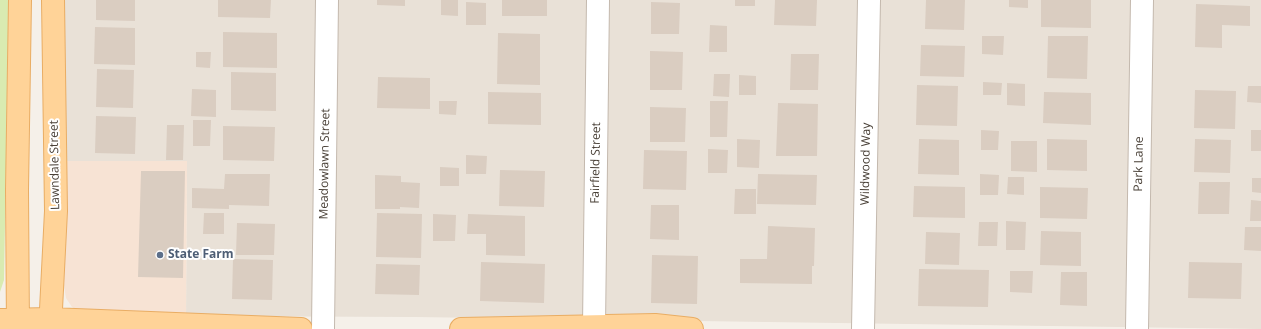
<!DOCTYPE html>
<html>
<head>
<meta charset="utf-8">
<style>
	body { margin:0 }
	canvas { display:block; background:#f5f0e9 }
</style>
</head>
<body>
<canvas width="1261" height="329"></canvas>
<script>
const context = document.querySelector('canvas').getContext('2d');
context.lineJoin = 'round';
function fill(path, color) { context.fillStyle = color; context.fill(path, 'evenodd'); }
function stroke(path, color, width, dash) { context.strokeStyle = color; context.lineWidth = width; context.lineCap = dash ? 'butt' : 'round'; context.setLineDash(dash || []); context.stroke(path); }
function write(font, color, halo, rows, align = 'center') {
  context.font = font + ' "Open Sans",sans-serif'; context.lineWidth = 4; context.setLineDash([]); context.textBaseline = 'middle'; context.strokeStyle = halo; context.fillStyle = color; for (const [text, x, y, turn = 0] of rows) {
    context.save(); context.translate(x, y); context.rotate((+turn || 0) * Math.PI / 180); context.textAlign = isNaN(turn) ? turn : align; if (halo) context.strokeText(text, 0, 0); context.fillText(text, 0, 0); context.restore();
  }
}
fill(new Path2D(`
	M64,0H1261V329L414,317L186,316L187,161H65Z`), '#e9e1d7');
fill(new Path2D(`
	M65,161H187L186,316L77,311L72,307L66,298L64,286Z`), '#f7e3d4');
fill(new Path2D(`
	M0,0H9L4,280L0,292Z`), '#d9ebb1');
fill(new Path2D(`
	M96,0H135V21L96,20Z
	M218,0H271L270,18L218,17Z
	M377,0H405V6L377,5Z
	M441,0H458V16L441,15Z
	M502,0H547V16H502Z
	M735,0H755V6H735Z
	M775,0H817L816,26L774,25Z
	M926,0H965L964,30L925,29Z
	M1009,0H1028V8L1009,7Z
	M1041,0H1091V28L1041,27Z
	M466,2L486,3V25H466Z
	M651,2L680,3L679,34H651Z
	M1196,4L1250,6V26L1222,25V48L1195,47Z
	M710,25L727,26V52H709Z
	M95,27L135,28V65L94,64Z
	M223,32L277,33V68L223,67Z
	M498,33L540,34V85L497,84Z
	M982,36H1004L1003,55L982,54Z
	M1048,36H1088L1087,79L1047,78Z
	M921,45L965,46L964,77L920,76Z
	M650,51L683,52L682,90H650Z
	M196,52H211L210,68L196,67Z
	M791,54H819L818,90H790Z
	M97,69L134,70L133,108L96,107Z
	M231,72L276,73V111L231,110Z
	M714,74H730L729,97L713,96Z
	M739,75L756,76V95H739Z
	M378,77L430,78V109L377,108Z
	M983,82L1002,83L1001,95H983Z
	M1007,83L1025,84V106L1007,105Z
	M917,85L958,86L957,126L916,125Z
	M1248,86H1261V103L1247,102Z
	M192,89L216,90V117L191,116Z
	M1195,90L1236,91L1235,129L1194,128Z
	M488,92L541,93V125L488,124Z
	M1044,92L1091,93V125L1043,123Z
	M439,101H457L456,115L439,114Z
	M710,101H728L727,137H710Z
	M778,103L818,104L817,156H776Z
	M650,107L686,108L685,142H650Z
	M96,116L136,117L135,154L95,153Z
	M193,120H211L210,146H193Z
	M167,125H184L183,160H166Z
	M223,126L275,127L274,161L223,160Z
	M981,130L999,131L998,150H981Z
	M1251,130H1261V151H1251Z
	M737,139L760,140L759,168L737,167Z
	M919,139L959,140V175L918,174Z
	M1047,139L1087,140V171L1047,170Z
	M1195,139L1231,140L1230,173L1194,172Z
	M1011,141H1037V172L1011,171Z
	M708,149L728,150L727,173H708Z
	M644,150L687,151L686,190L643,189Z
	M466,155L487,156L486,174H466Z
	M440,167L459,168V186H440Z
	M500,170L545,171L544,207L499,206Z
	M141,171H185L183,278L138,277Z
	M225,174H270L269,206L229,205V209L192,208V188L224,189Z
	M758,174L817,175L816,205L757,204Z
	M980,174L999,175L998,195H980Z
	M375,175L401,176V182L420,183L419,208L400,207V209H375Z
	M1008,177H1024V195L1007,194Z
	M1252,178H1261V193L1252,192Z
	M1199,182H1230L1229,214H1198Z
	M914,186L965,187V218L913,217Z
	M1040,187L1088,188L1087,219L1040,218Z
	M735,189H756V214H734Z
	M1251,200L1261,201V221H1250Z
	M651,205H679V240L650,239Z
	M204,213H224V234H203Z
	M377,213L422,214L421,258L376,257Z
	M433,214L456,215L455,241H433Z
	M468,214L525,216V256L486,255V234H467Z
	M1006,221L1026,222L1025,250H1006Z
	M979,222H998L997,246H978Z
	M237,223L275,224L274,255H236Z
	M768,226L815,228L814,266H812V284L740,283V259H767Z
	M1245,227H1261V251L1244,250Z
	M1041,231L1081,232V266L1040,265Z
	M926,232L960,233L959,265L925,264Z
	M652,255L698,256L697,304L651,303Z
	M233,259L273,260L272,300L232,299Z
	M481,262L545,264L544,303L480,301Z
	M1189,262L1242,263L1241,299L1188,298Z
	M376,264L420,265L419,295L375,294Z
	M919,269L989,270L988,307L918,306Z
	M1010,271H1033L1032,293L1010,292Z
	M1061,272H1087V306L1060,305Z`), '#dacdc1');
const minor = new Path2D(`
	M594,326L598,0
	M323,329L327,0
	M863,329L869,0
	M1137,329L1142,0`);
const major = new Path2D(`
	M0,320L50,319L301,329
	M18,329L17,190L20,0
	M50,329L56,211L53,0
	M461,329L655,325L692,329`);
stroke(minor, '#c4b9ae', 24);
stroke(major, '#e9ad64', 24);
stroke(minor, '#fff', 22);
stroke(major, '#ffd398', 22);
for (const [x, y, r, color] of [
	[160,255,4,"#5c6f8a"]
]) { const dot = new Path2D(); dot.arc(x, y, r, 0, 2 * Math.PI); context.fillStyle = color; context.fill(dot); stroke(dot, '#fff', 1.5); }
write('12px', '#494037', '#fff', [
	["Fairfield Street",596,163,-89],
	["Meadowlawn Street",325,164,-89],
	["Wildwood Way",866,164,-89],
	["Park Lane",1139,164,-89],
	["Lawndale Street",55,165,-91]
]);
write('bold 12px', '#4e5e75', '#fff', [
	["State Farm",168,255]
], 'left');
</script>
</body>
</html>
